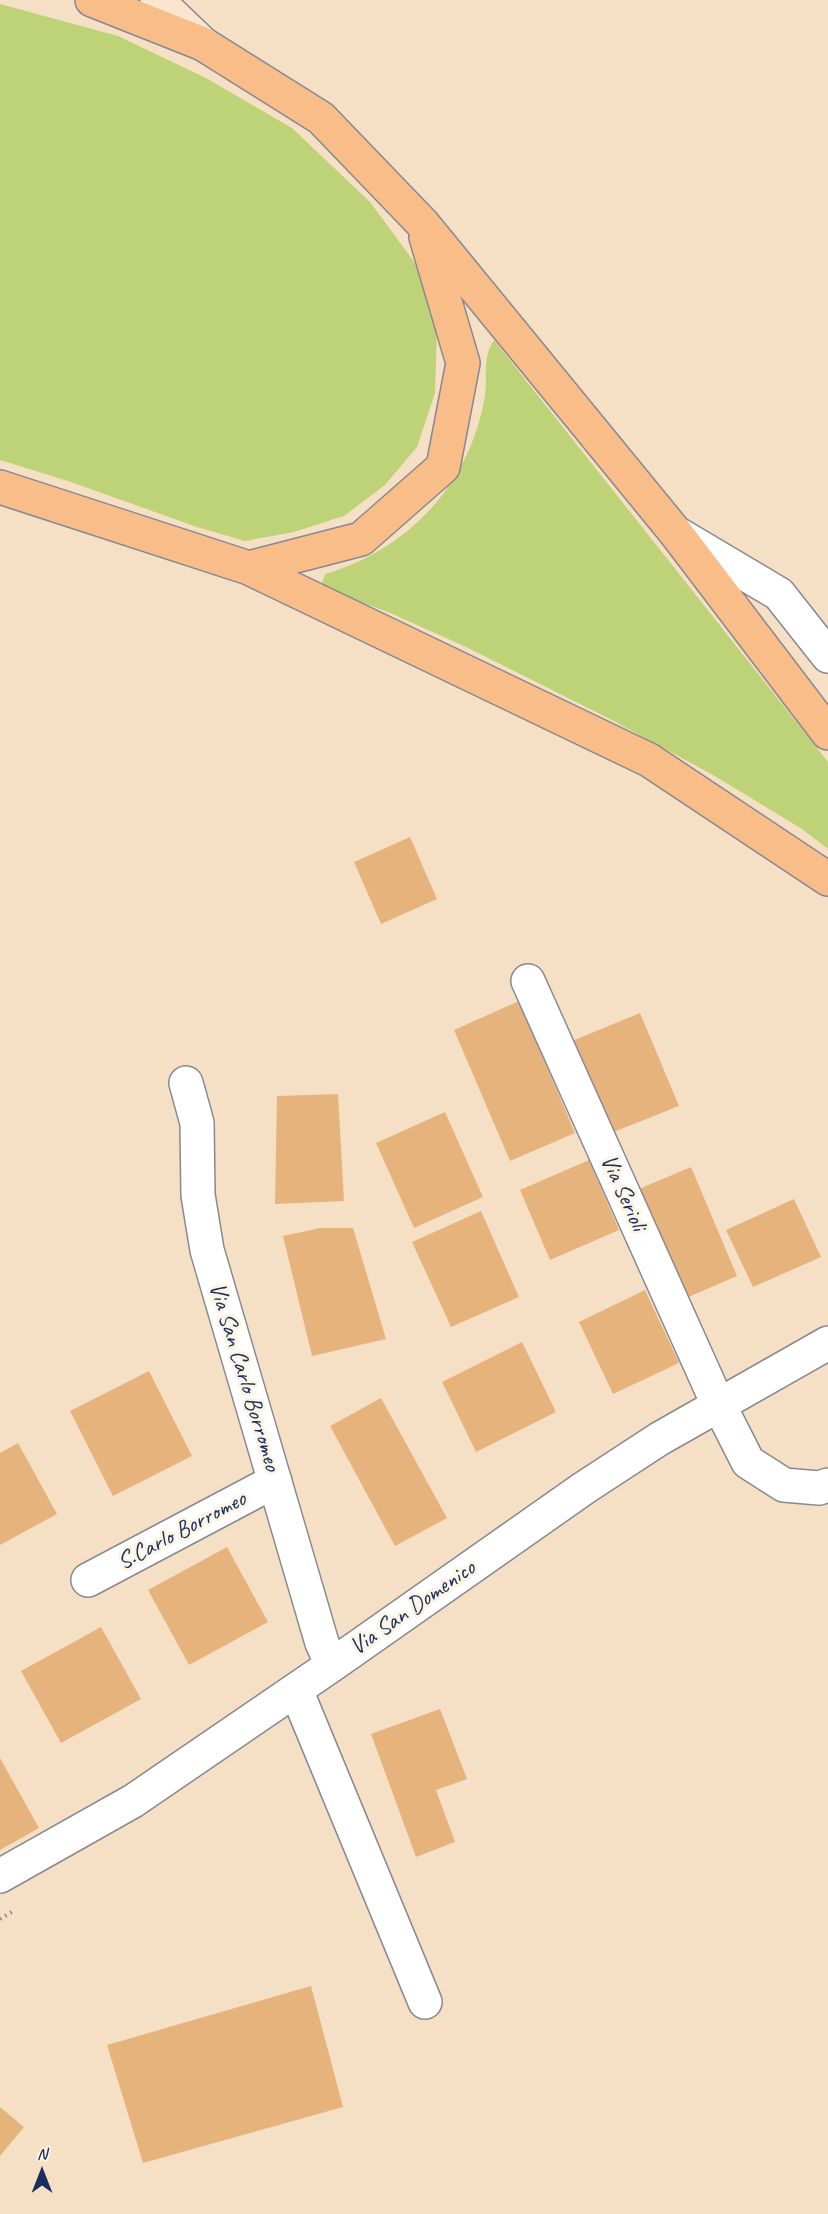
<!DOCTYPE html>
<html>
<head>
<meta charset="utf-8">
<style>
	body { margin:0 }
	#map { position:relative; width:828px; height:2214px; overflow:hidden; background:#f6e0c5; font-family:Caveat,sans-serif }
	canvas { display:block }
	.north { position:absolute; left:12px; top:2142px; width:60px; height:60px; -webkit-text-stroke:4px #fcf5e5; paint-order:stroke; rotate:0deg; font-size:16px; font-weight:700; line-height:24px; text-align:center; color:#1b2f5e }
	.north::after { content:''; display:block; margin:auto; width:21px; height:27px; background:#1b2f5e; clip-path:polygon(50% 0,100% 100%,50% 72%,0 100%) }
</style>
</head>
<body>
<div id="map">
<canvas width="828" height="2214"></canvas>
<div class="north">N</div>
</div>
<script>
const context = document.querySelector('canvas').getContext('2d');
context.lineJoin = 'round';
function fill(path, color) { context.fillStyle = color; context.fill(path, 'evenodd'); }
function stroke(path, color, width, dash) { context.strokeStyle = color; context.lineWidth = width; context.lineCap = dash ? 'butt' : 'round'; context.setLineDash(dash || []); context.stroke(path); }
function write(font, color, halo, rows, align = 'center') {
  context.font = font + ' Caveat,sans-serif'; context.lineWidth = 6; context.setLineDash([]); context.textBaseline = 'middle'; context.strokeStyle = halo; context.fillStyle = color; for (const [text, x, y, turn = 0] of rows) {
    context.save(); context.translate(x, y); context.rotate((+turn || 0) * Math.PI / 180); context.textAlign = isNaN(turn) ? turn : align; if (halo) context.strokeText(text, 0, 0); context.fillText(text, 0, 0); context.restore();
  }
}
fill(new Path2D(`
	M0,4L118,36L206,78L292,128L370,202L415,263L437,329L435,393L417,447L385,485L344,516L294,532L245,541L197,527L68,481L0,460Z
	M494,340L828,762V849L802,829L713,775L610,719L466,647L388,612L334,592L322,583L325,574C407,550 468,486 484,401C489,380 481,358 494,340Z`), '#bed377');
fill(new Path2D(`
	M410,837L437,899L381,924L354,862Z
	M519,1001L575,1133L510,1161L454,1030Z
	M640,1013L679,1106L611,1133L572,1041Z
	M338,1094L344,1201L275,1204L277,1096Z
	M445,1112L483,1197L414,1228L376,1143Z
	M589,1160L619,1230L550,1260L520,1190Z
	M691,1167L737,1276L686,1298L639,1189Z
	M794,1199L821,1257L753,1287L726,1230Z
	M481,1211L519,1297L451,1327L412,1242Z
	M320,1228H353L386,1339L312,1356L283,1236Z
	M645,1290L679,1363L613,1394L579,1322Z
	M522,1342L556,1412L476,1452L442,1382Z
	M149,1371L192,1456L113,1496L70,1411Z
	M381,1398L447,1518L395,1546L330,1426Z
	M18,1443L57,1514L0,1545V1453Z
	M227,1547L268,1622L189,1665L148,1590Z
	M101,1627L141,1699L61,1743L21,1671Z
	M440,1709L467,1779L436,1790L455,1842L416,1857L371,1734Z
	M0,1758L39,1828L0,1850Z
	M311,1986L343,2107L143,2163L107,2045Z
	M0,2107L24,2127L0,2156Z`), '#e7b37c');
const street = new Path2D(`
	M678,534L779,594L828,656
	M528,981L712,1391L748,1462L784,1485L819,1488L828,1485
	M186,1083L197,1123L198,1195L207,1250L322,1643L332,1665
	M88,1580L275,1481
	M296,1690L425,2002
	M0,1876L133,1801L332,1665L584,1488L659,1439L828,1343`);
const secondary = new Path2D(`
	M157,0L203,44`);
const primary = new Path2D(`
	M92,0L203,44L321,118L423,224L675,532L828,733
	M0,487L249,568L361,539L443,467L463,363L426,237
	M249,568L649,760L828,879`);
stroke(street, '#888892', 36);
stroke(secondary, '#888892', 36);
stroke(primary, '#888892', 36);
stroke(new Path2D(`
	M0,1919L15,1910`), '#888892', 4, [1.5, 4.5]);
stroke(street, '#fff', 33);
stroke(secondary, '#fce5cf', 33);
stroke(primary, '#f8bd88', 33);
write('24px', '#1b2f5e', '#fcf5e5', [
	["Via Serioli",623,1193,66],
	["Via San Carlo Borromeo",244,1377,73],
	["S.Carlo Borromeo",182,1531,-28],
	["Via San Domenico",413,1608,-35]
]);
</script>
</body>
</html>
